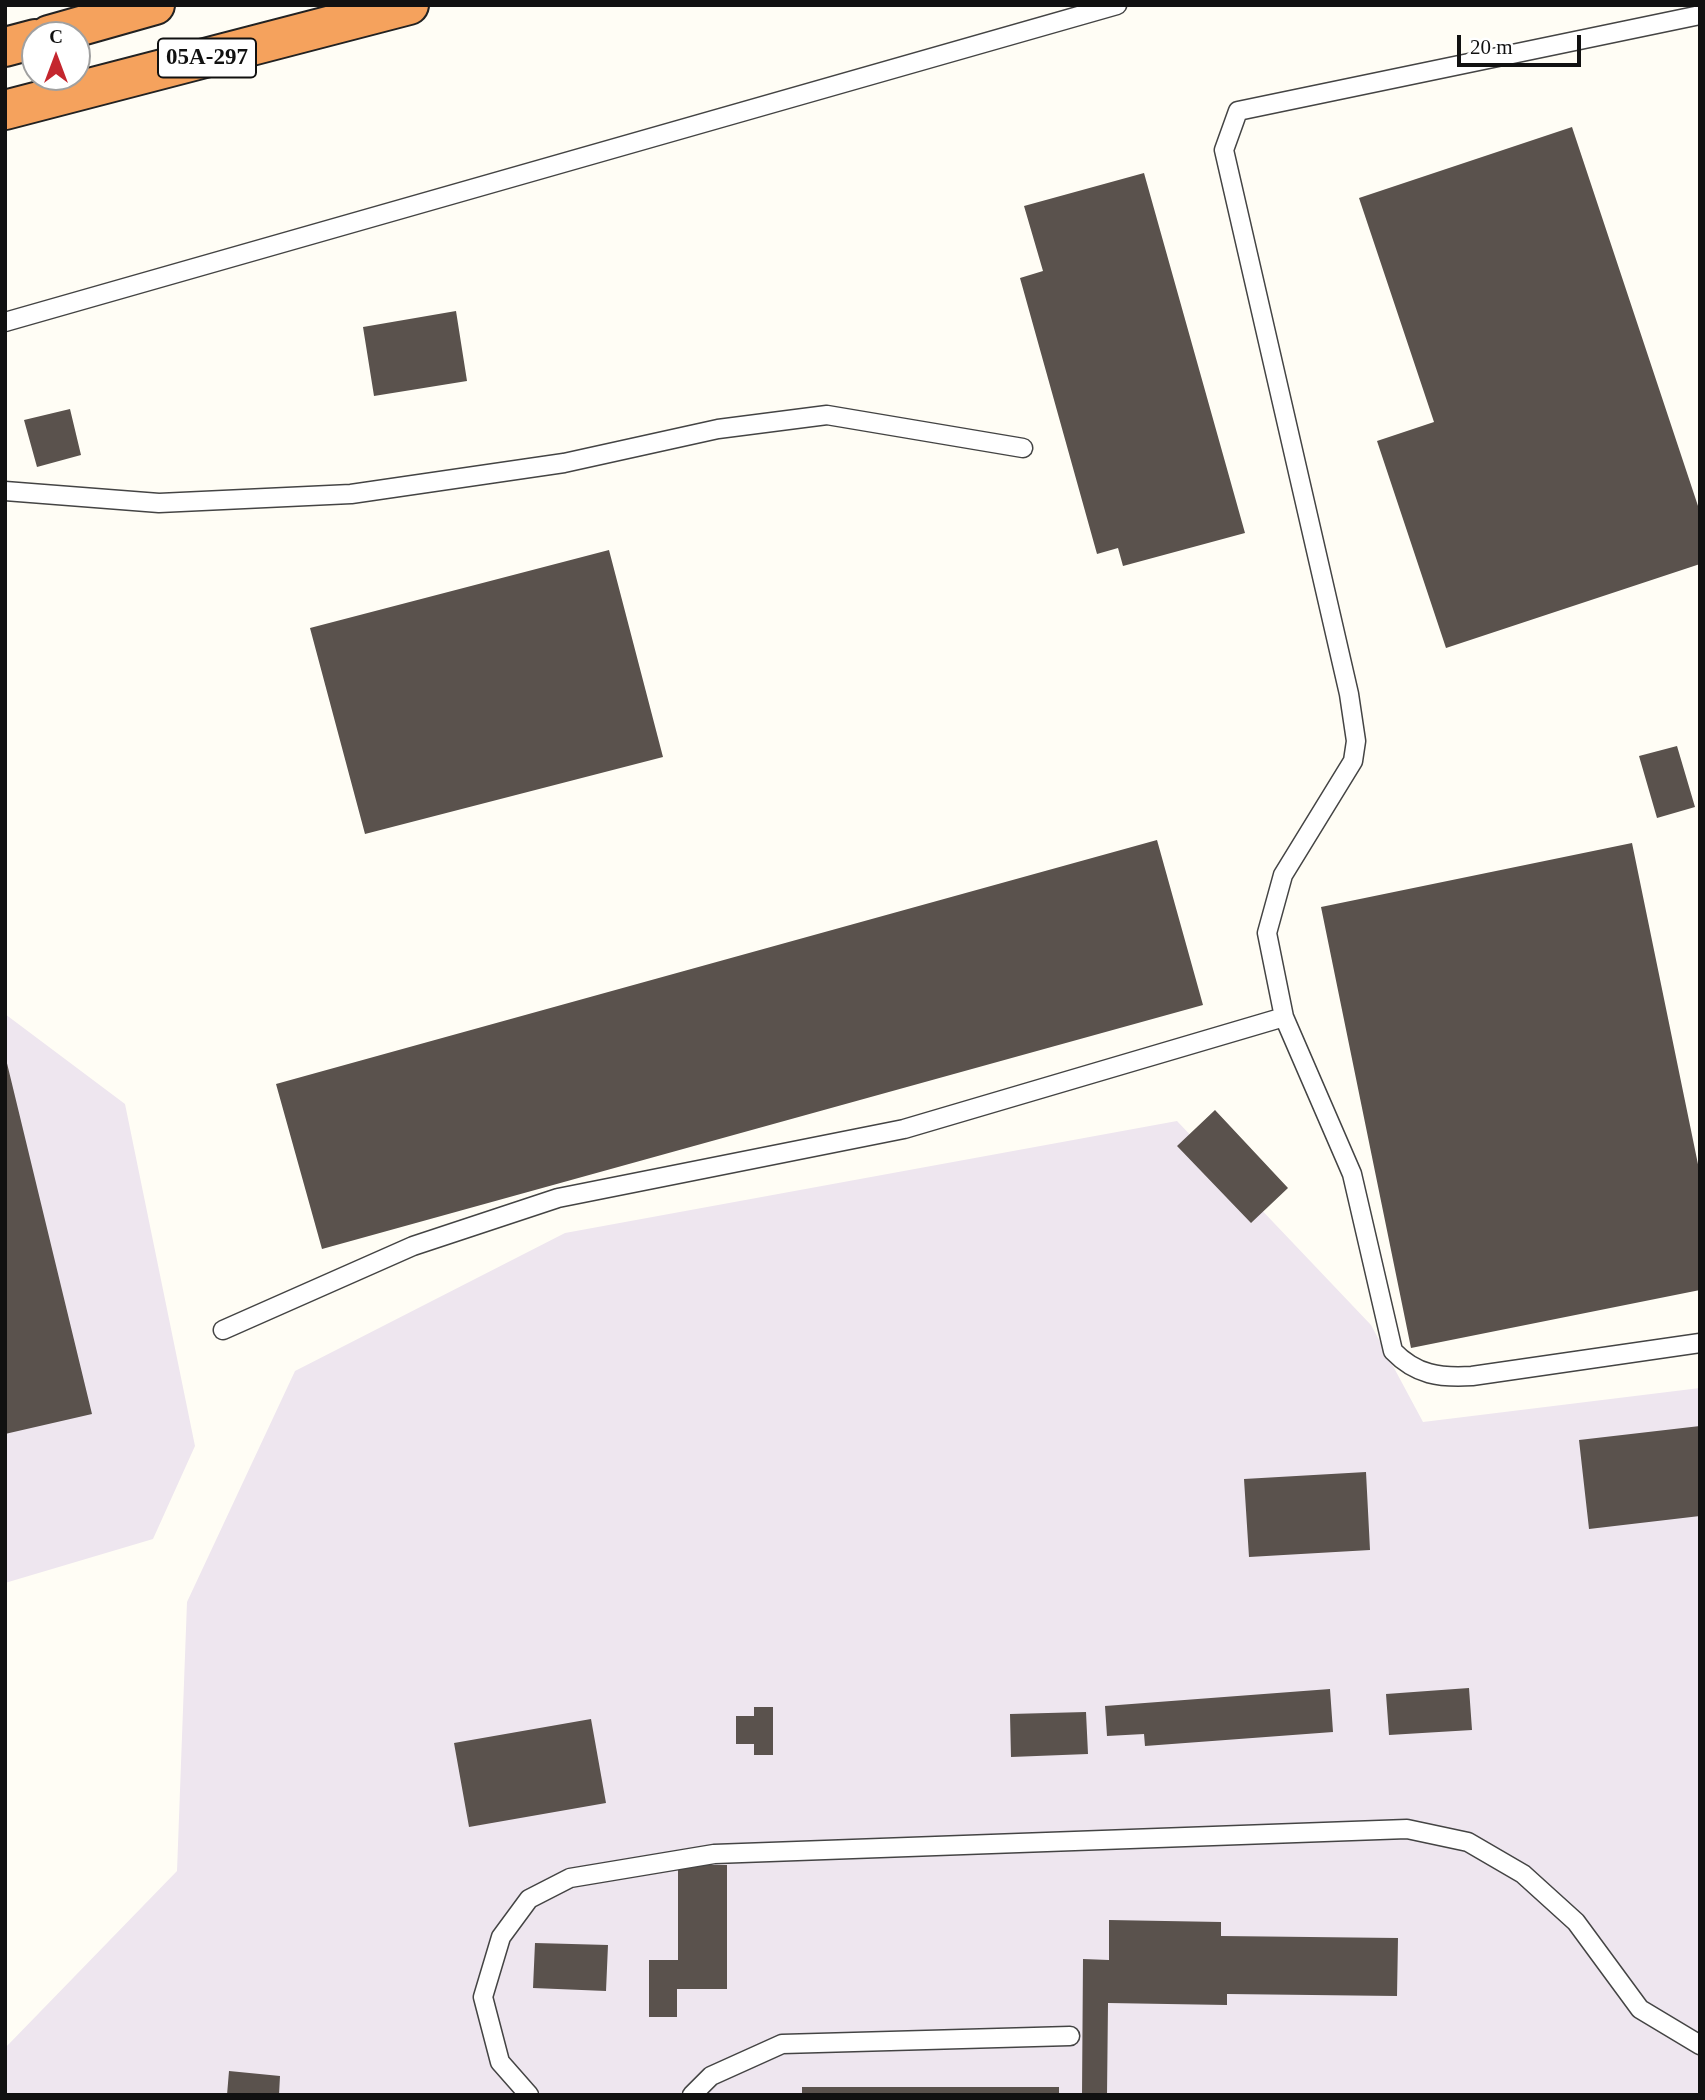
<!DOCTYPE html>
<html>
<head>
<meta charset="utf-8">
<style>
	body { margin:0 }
	#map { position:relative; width:1705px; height:2100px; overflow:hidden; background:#fffdf5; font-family:Georgia,serif }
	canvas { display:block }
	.frame { position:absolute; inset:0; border:7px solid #111; pointer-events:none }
	.north { position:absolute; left:21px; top:21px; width:70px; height:70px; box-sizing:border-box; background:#fff; border:2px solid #a0a0a0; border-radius:50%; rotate:0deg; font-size:19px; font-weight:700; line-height:28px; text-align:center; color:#111 }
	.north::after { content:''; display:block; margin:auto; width:24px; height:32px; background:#c4262e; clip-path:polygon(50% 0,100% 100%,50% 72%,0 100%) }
	.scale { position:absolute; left:1457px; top:35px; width:124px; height:32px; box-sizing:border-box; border:4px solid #111; border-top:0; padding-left:9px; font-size:21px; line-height:24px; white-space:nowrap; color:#111; -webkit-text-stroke:5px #fff; paint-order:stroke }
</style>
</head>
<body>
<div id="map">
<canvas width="1705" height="2100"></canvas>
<div class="frame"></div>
<div class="north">С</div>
<div class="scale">20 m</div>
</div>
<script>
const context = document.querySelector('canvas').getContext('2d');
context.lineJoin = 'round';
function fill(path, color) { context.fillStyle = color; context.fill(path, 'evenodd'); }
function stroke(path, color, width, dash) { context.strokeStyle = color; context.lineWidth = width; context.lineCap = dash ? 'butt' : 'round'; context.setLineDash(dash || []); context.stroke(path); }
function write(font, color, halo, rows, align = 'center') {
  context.font = font + ' Georgia,serif'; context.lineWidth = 7; context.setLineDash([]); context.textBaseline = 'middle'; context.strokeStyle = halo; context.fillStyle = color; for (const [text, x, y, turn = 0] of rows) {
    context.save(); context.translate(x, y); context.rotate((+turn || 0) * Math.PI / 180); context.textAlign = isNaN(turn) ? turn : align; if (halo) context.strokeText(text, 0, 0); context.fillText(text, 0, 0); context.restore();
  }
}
fill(new Path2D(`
	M5,1014L125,1104L195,1446L153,1539L5,1583Z
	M1177,1121L1371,1325L1423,1422L1700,1388V2095H5V2048L177,1871L187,1602L295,1371L565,1233Z`), '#eee6ef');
fill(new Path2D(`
	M1572,127L1700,512V564L1446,648L1377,441L1434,422L1359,198Z
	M1144,173L1245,533L1123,566L1118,548L1097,554L1020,278L1043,271L1024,206Z
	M456,311L467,381L374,396L363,327Z
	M70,409L81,455L37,467L24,420Z
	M609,550L663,757L365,834L310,628Z
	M1677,746L1695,807L1657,818L1639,756Z
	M1157,840L1203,1005L322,1249L276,1084Z
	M1632,843L1700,1174V1290L1411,1348L1321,907Z
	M5,1055L92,1414L5,1434Z
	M1215,1110L1288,1188L1251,1223L1177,1146Z
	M1700,1426V1516L1589,1529L1579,1440Z
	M1366,1472L1370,1550L1249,1557L1244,1479Z
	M1469,1688L1472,1730L1389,1735L1386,1694Z
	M1330,1689L1333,1732L1145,1746L1144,1734L1107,1736L1105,1706Z
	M754,1707H773V1755H754V1744H736V1716H754Z
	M1086,1712L1088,1754L1011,1757L1010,1714Z
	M591,1719L606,1803L469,1827L454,1743Z
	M678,1865H727V1989H677V2017H649V1960H678Z
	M1109,1920L1221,1922V1936L1398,1938L1397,1996L1227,1994V2005L1108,2003L1107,2095H1082L1083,1959L1109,1960Z
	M535,1943L608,1945L606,1991L533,1988Z
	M229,2071L280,2076L279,2095H227Z
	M802,2087H1059V2095H802Z`), '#5a524d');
const lane = new Path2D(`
	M5,322L1117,5
	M5,491L159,503L351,494L564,463L718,429L827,415L1023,448
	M1284,1017L1352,1174L1393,1351C1416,1375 1440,1378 1472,1376L1700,1343
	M223,1330L413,1246L558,1198L904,1129L1284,1017L1267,933L1283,875L1353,761L1356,741L1349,694L1224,150L1238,111L1700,15
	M529,2095L500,2062L483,1997L501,1937L529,1899L570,1878L714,1854L1407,1829L1468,1842L1523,1874L1576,1922L1640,2009L1700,2045
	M692,2095L711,2076L782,2044L1070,2036`);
const highway = new Path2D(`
	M49,35L155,5
	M5,47L35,39
	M5,110L409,5`);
stroke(lane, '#444', 21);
stroke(highway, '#222', 42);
stroke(lane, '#fff', 18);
stroke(highway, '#f5a25d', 38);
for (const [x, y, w] of [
	[207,58,98]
]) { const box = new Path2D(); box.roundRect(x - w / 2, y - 19.5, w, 39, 5); context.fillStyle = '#fff'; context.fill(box); stroke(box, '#111', 2); }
write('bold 23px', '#111', null, [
	["05А-297",207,58]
]);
</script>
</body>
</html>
